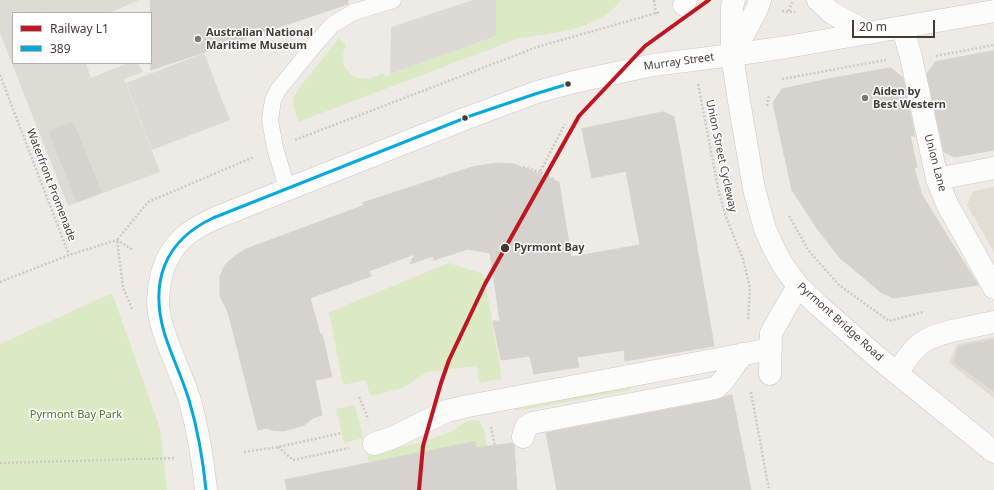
<!DOCTYPE html>
<html>
<head>
<meta charset="utf-8">
<style>
	body { margin:0 }
	#map { position:relative; width:994px; height:490px; overflow:hidden; background:#eeebe6; font-family:"Noto Sans",sans-serif }
	canvas { display:block }
	.legend { position:absolute; left:12px; top:12px; width:140px; height:52px; box-sizing:border-box; background:#fff; border:1px solid #b4b1ad; margin:0; padding:5px 7px; list-style:none; font-size:12px; color:#433c33 }
	.legend li { display:flex; align-items:center; gap:8px; height:20px }
	.legend b { width:20px; border:1px solid #b4b1ad }
	.scale { position:absolute; left:852px; top:20px; width:83px; height:18px; box-sizing:border-box; border:2px solid #433c33; border-top:0; padding-left:5px; font-size:12px; line-height:14px; white-space:nowrap; color:#433c33; -webkit-text-stroke:3px #fff; paint-order:stroke }
</style>
</head>
<body>
<div id="map">
<canvas width="994" height="490"></canvas>
<ul class="legend">
<li><b style="height:5px;background:#be1622"></b>Railway L1</li>
<li><b style="height:5px;background:#07a9dc"></b>389</li>
</ul>
<div class="scale">20 m</div>
</div>
<script>
const context = document.querySelector('canvas').getContext('2d');
context.lineJoin = 'round';
function fill(path, color) { context.fillStyle = color; context.fill(path, 'evenodd'); }
function stroke(path, color, width, dash) { context.strokeStyle = color; context.lineWidth = width; context.lineCap = dash ? 'butt' : 'round'; context.setLineDash(dash || []); context.stroke(path); }
function write(font, color, halo, rows, align = 'center') {
  context.font = font + ' "Noto Sans",sans-serif'; context.lineWidth = 3; context.setLineDash([]); context.textBaseline = 'middle'; context.strokeStyle = halo; context.fillStyle = color; for (const [text, x, y, turn = 0] of rows) {
    context.save(); context.translate(x, y); context.rotate((+turn || 0) * Math.PI / 180); context.textAlign = isNaN(turn) ? turn : align; if (halo) context.strokeText(text, 0, 0); context.fillText(text, 0, 0); context.restore();
  }
}
fill(new Path2D(`
	M994,187V252L967,205L973,191Z
	M994,337V398L949,363L957,344Z`), '#e2ddd3');
fill(new Path2D(`
	M0,0H139L109,13H13V63H86L91,78L128,63H138L143,72L124,79L160,172L68,206L0,33Z`), '#dedad4');
fill(new Path2D(`
	M496,0H621C598,32 552,32 517,39L298,122L294,108L293,99L299,88L339,38L346,45C334,71 360,88 382,73L386,77L390,74L496,36Z
	M449,263L484,274L502,379L479,383L477,366L427,372L403,388L370,396L366,380L343,385L329,312Z
	M112,293L160,428L167,490H0V344Z
	M629,385L630,390L516,411L515,406Z
	M355,405L363,438L344,443L336,409Z
	M473,420L480,421L485,433L487,447L476,449L474,442L369,463L367,453L415,444L451,432L465,422Z`), '#dce9c5');
fill(new Path2D(`
	M473,0H496V36L390,74L391,27Z
	M204,53L230,120L152,150L126,83Z`), '#dddad6');
const building = new Path2D(`
	M151,0H348V4L151,70Z
	M994,51V150L954,157L944,152L927,74L935,62Z
	M891,68L903,78L915,137L910,135L917,167L914,168L922,195L978,285L894,298L882,293L840,258L816,227L792,190L773,103L782,89L828,79Z
	M664,112L674,117L682,160L714,346L625,361L624,350L577,357L579,367L534,374L530,356L501,360L493,321H500L490,253L468,249L434,260L433,256L410,264L415,254L369,271L371,276L310,298L320,334H322L332,377L315,380L322,415L313,418L304,425L298,427L284,431L271,430L266,428L258,430L228,312L220,296V276L225,265L235,256L246,249L365,205L362,203L472,167L497,163L514,164L559,182L571,257L640,245L626,171L592,178L582,129Z
	M73,122L101,192L77,202L49,132Z
	M994,340V391L954,362L959,347Z
	M732,395L751,490H557L546,433L717,400L724,397Z
	M475,442L476,448L512,443L514,445L517,490H287L285,480Z`);
fill(building, '#d6d2cd');
stroke(building, '#d6d2cc', 1);
const service = new Path2D(`
	M287,188L275,148L270,120L273,100L278,90L312,48L332,25L354,12L393,0`);
const pedestrian = new Path2D(`
	M684,5L686,0
	M374,444L394,437L447,411L468,406L629,376`);
const minor = new Path2D(`
	M903,28L911,57L937,179L947,204L994,288
	M732,55L787,47L994,11
	M937,179L994,168
	M897,373C904,363 911,351 920,344C938,331 973,327 994,322
	M770,374L771,333L798,286
	M629,376L771,349
	M523,437L526,427L532,423L715,388C725,382 734,364 743,354
	M206,490C203,460 198,430 190,401C181,371 159,332 158,303C158,293 160,282 162,273C171,242 190,229 218,217`);
const tertiary = new Path2D(`
	M734,0L732,7V55L739,101L754,189L765,229L773,247L784,267L798,286L818,305L877,357L994,452
	M818,0L832,13L869,33
	M733,54L757,9L760,0
	M218,217L467,118L537,92L574,82L653,65L732,55`);
stroke(service, '#cac7c2', 17);
stroke(pedestrian, '#cac7c2', 23);
stroke(minor, '#cac7c2', 23);
stroke(tertiary, '#cac7c2', 23);
stroke(new Path2D(`
	M654,0L656,14
	M782,11L795,12
	M789,11L792,2
	M936,56L994,45
	M0,75L69,255
	M782,79L886,60
	M698,84L719,193L726,217L743,259L750,288L748,320
	M767,106L769,95
	M295,140L537,47L660,12
	M523,167L540,172
	M553,179L540,172L565,124
	M789,216L809,251L839,285L889,321L923,312
	M0,282L69,255L117,240L133,250
	M132,309L123,287L117,240L148,202L254,157
	M751,392L769,490
	M359,397L366,413L368,420
	M491,427L495,446
	M278,447L293,460L349,448
	M244,452L278,447L342,433
	M0,463L176,458`), '#cccac5', 2.5, [2, 2]);
stroke(service, '#fcfcfb', 16);
stroke(pedestrian, '#fcfcfb', 22);
stroke(minor, '#fcfcfb', 22);
stroke(tertiary, '#fcfcfb', 22);
stroke(new Path2D(`
	M206,490C203,460 198,430 189,400C182,377 171,355 164,332C150,282 164,241 213,218L470,116L535,94L568,84`), '#07a9dc', 3);
stroke(new Path2D(`
	M419,490L423,446L441,383L449,360L485,284L579,116L645,46L709,0`), '#be1622', 4);
for (const [x, y, r, color] of [
	[198,39,4,"#7f7972"],
	[568,84,3.5,"#433c33"],
	[865,98,4,"#7f7972"],
	[465,118,3.5,"#433c33"],
	[505,248,5,"#433c33"]
]) { const dot = new Path2D(); dot.arc(x, y, r, 0, 2 * Math.PI); context.fillStyle = color; context.fill(dot); stroke(dot, '#fff', 1.5); }
write('bold 11px', '#433c33', '#fff', [
	["Australian National",206,33],
	["Maritime Museum",206,46],
	["Aiden by",873,92],
	["Best Western",873,105]
], 'left');
write('11px', '#433c33', '#fff', [
	["Murray Street",679,62,-8],
	["Union Street Cycleway",721,156,78],
	["Union Lane",935,163,75],
	["Waterfront Promenade",51,185,69],
	["Pyrmont Bridge Road",840,322,42]
]);
write('bold 11px', '#433c33', '#fff', [
	["Pyrmont Bay",514,248]
], 'left');
write('11px', '#487427', '#fff', [
	["Pyrmont Bay Park",76,415]
]);
</script>
</body>
</html>
